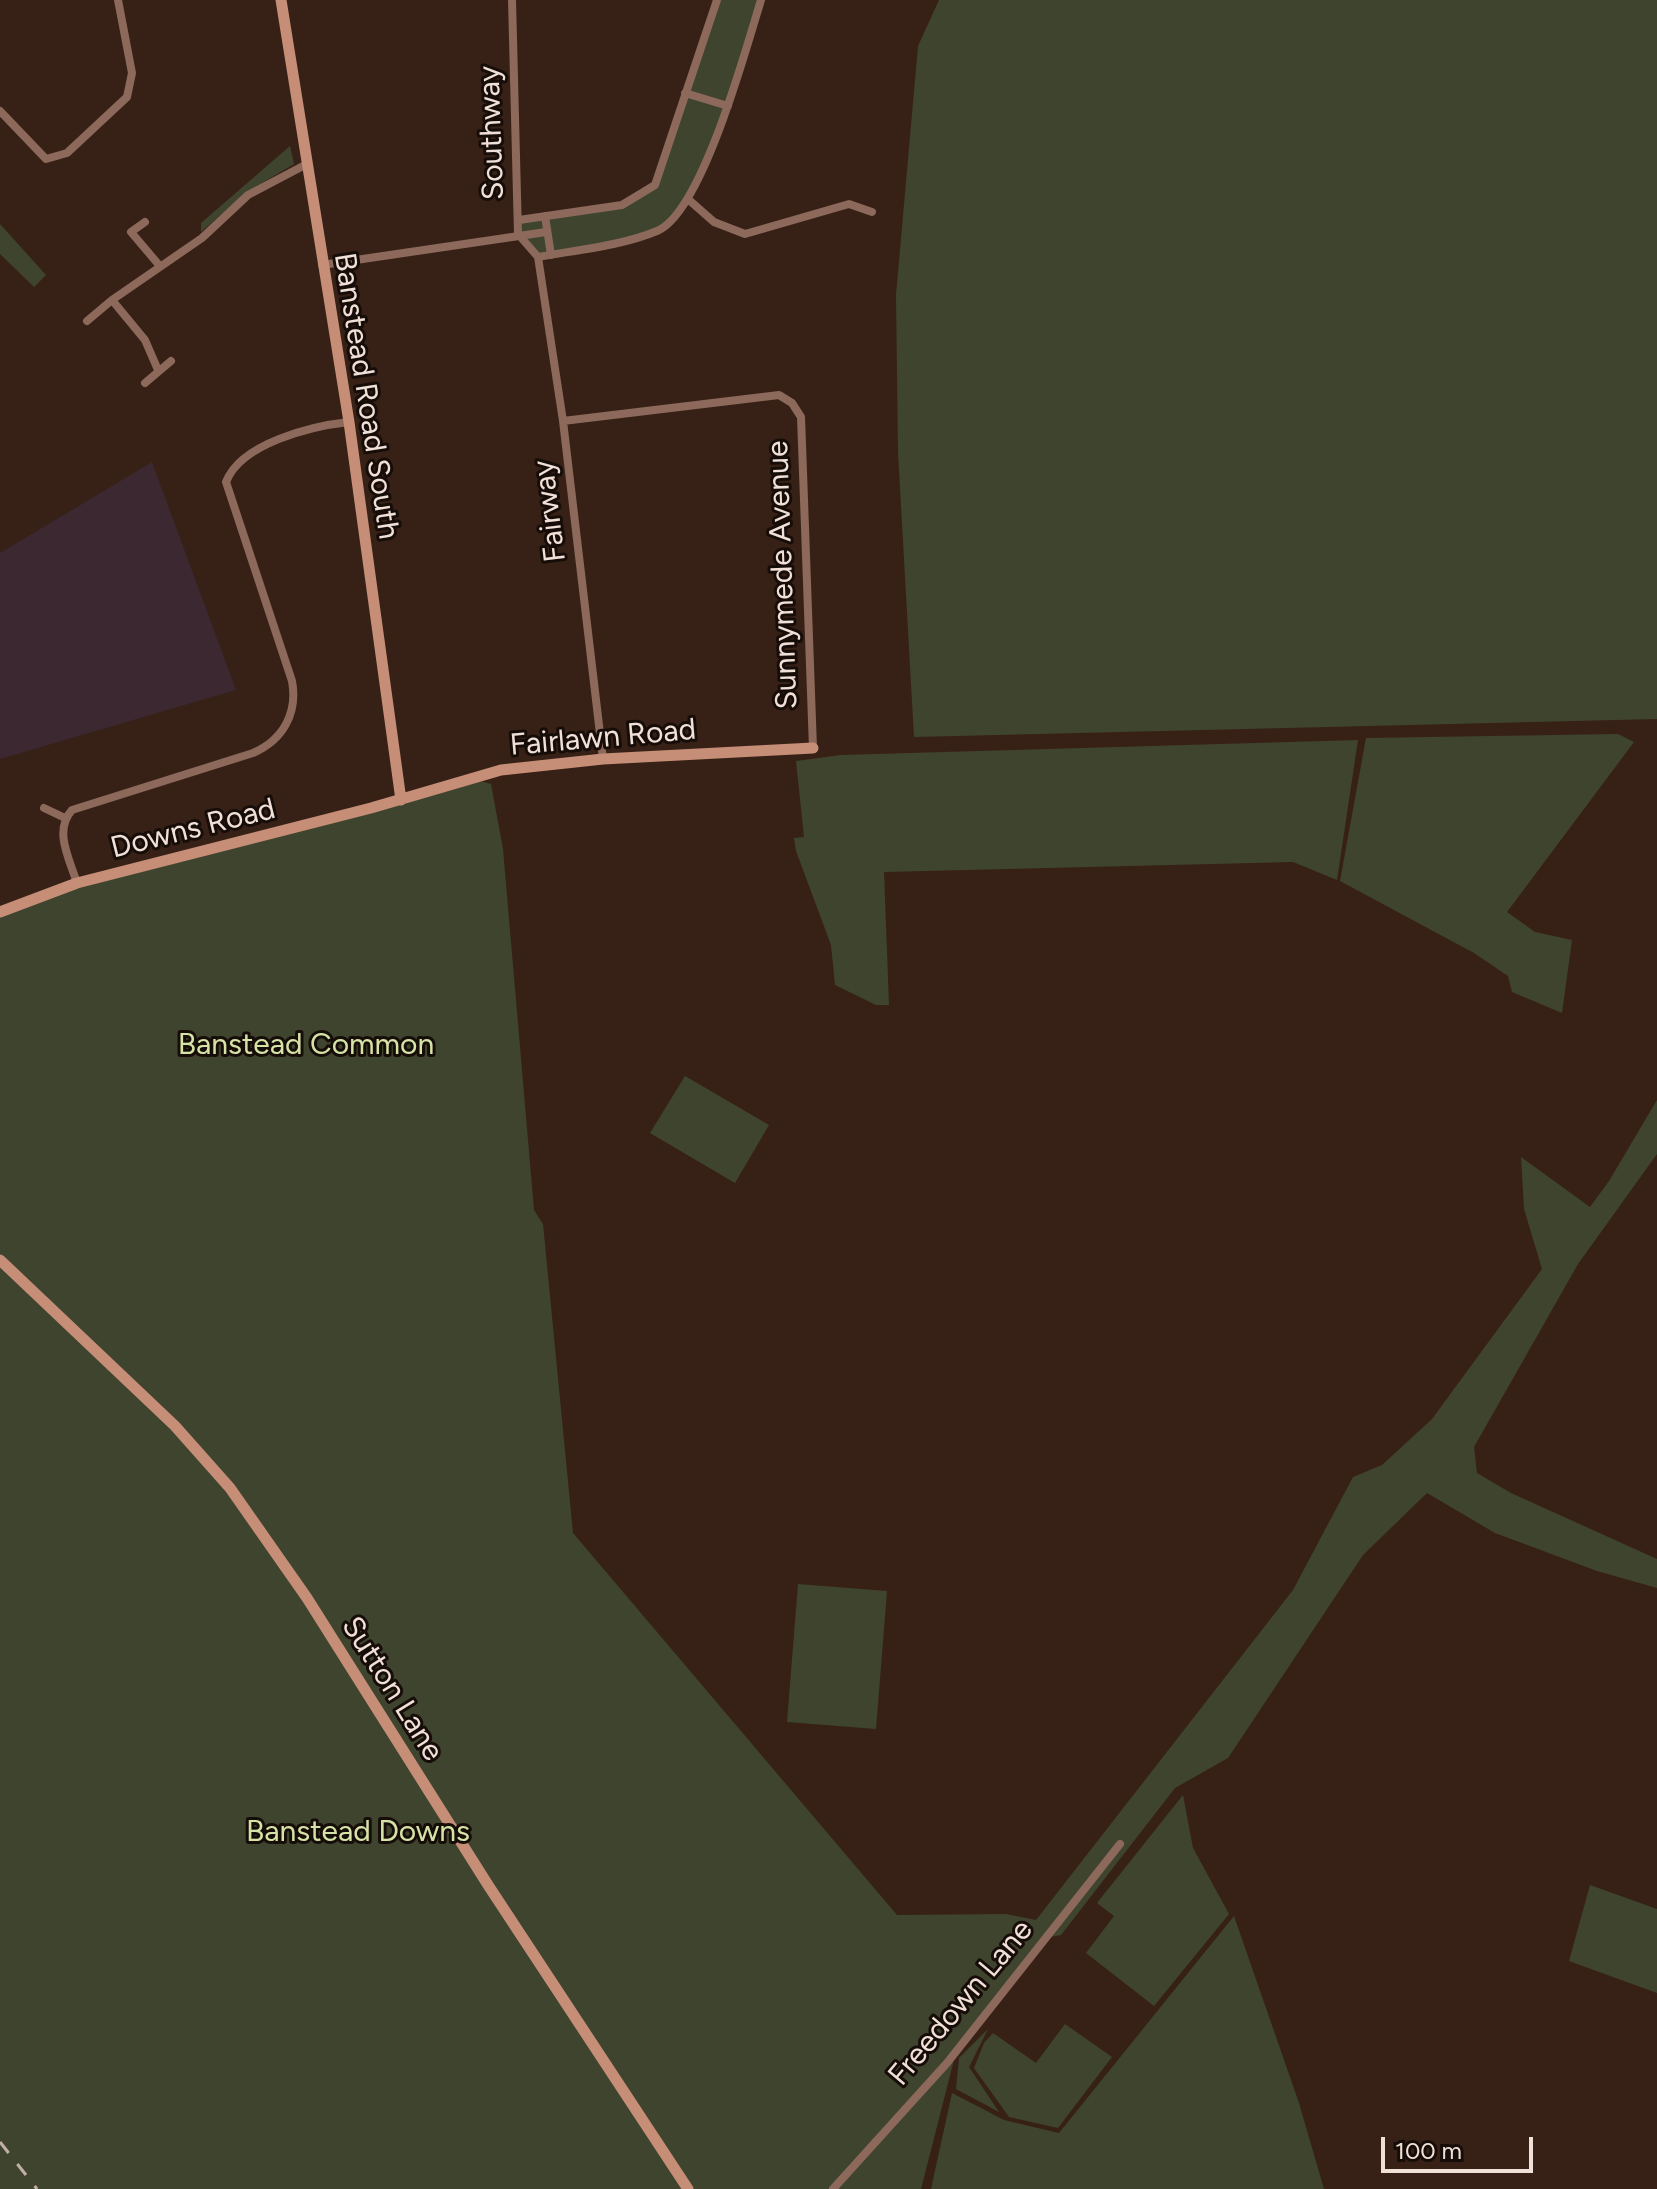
<!DOCTYPE html>
<html>
<head>
<meta charset="utf-8">
<style>
	body { margin:0 }
	#map { position:relative; width:1657px; height:2189px; overflow:hidden; background:#372116; font-family:Figtree,sans-serif }
	canvas { display:block }
	.scale { position:absolute; left:1381px; top:2137px; width:152px; height:36px; box-sizing:border-box; border:4px solid #f0e0d8; border-top:0; padding-left:10px; font-size:24px; line-height:28px; white-space:nowrap; color:#f0e0d8; -webkit-text-stroke:6px #170d08; paint-order:stroke }
</style>
</head>
<body>
<div id="map">
<canvas width="1657" height="2189"></canvas>
<div class="scale">100 m</div>
</div>
<script>
const context = document.querySelector('canvas').getContext('2d');
context.lineJoin = 'round';
function fill(path, color) { context.fillStyle = color; context.fill(path, 'evenodd'); }
function stroke(path, color, width, dash) { context.strokeStyle = color; context.lineWidth = width; context.lineCap = dash ? 'butt' : 'round'; context.setLineDash(dash || []); context.stroke(path); }
function write(font, color, halo, rows, align = 'center') {
  context.font = font + ' Figtree,sans-serif'; context.lineWidth = 6; context.setLineDash([]); context.textBaseline = 'middle'; context.strokeStyle = halo; context.fillStyle = color; for (const [text, x, y, turn = 0] of rows) {
    context.save(); context.translate(x, y); context.rotate((+turn || 0) * Math.PI / 180); context.textAlign = isNaN(turn) ? turn : align; if (halo) context.strokeText(text, 0, 0); context.fillText(text, 0, 0); context.restore();
  }
}
fill(new Path2D(`
	M152,462L236,690L0,759V553Z`), '#3b2830');
fill(new Path2D(`
	M717,0H761C747,47 702,214 657,231C621,245 576,249 538,257L518,234L519,220L622,205L655,185Z
	M939,0H1657V719L914,737L898,452L896,295L918,46Z
	M290,146L294,164L247,192L201,232V223Z
	M0,224L46,275L34,287L0,254Z
	M1618,734L1634,742L1507,912L1535,932L1572,940L1562,1013L1512,992L1508,976L1474,953L1340,881L1366,738Z
	M1358,740L1337,880L1293,862L884,872L889,1005H876L835,985L831,945L796,851L794,838L804,837L796,761L841,755Z
	M472,779L491,784L503,849L534,1210L543,1224L573,1533L897,1915L1006,1914L1036,1920L1293,1590L1353,1477L1382,1465L1432,1419L1542,1269L1524,1209L1521,1157L1590,1207L1609,1181L1657,1100V1154L1578,1264L1474,1447L1477,1473L1511,1493L1657,1559V1588L1597,1571L1495,1533L1427,1493L1363,1555L1228,1758L1175,1788L1061,1935L1050,1937L956,2052L921,2189H0V917L77,883Z
	M685,1076L769,1125L735,1183L650,1133Z
	M798,1584L887,1591L876,1729L787,1722Z
	M1183,1795L1193,1848L1229,1914L1154,2006L1086,1953L1114,1916L1097,1903Z
	M1590,1885L1657,1909V1993L1569,1961Z
	M1234,1916L1299,2103L1324,2189H931L952,2093L1004,2120L1059,2133Z
	M1065,2024L1112,2057L1058,2128L1009,2117L974,2068L984,2043L993,2033L1036,2063Z
	M988,2029L969,2067L999,2112L956,2089L959,2058Z`), '#3f442f');
stroke(new Path2D(`
	M512,0L518,234L538,257
	M685,93L728,106
	M0,111L46,159L67,153L127,97L132,73L118,0
	M689,200L714,222L745,234L849,204L872,212
	M545,216L551,255
	M519,220L622,205L655,185L717,0
	M145,222L131,232L159,265
	M538,257L563,421L603,759
	M538,257C576,250 621,246 657,231C702,213 746,48 761,0
	M322,265L546,232
	M87,321L112,300
	M158,370L145,340L112,300L202,238L248,195L305,165
	M145,383L171,361
	M563,421L779,395L792,403L801,417L813,748
	M44,808L65,818
	M77,883C70,860 53,831 72,810L253,753C283,740 298,713 292,681L226,482C241,443 312,426 349,422
	M833,2189L947,2063L1120,1844`), '#8c695b', 8);
stroke(new Path2D(`
	M281,0L349,422L401,800
	M0,912L77,883L371,808L501,770L603,759L813,748
	M0,1260L175,1426L230,1488L307,1598L488,1885L688,2189`), '#c68e77', 11);
stroke(new Path2D(`
	M0,2142L37,2189`), '#c1afa7', 3, [14, 14]);
write('30px', '#f0e0d8', '#170d08', [
	["Southway",492,133,-92],
	["Banstead Road South",366,396,81],
	["Fairway",550,511,-97],
	["Sunnymede Avenue",783,575,-92],
	["Fairlawn Road",603,738,-5],
	["Downs Road",193,829,-14],
	["Sutton Lane",392,1689,58],
	["Freedown Lane",961,2003,-50]
]);
write('30px', '#d5e3a6', '#170d08', [
	["Banstead Common",306,1045],
	["Banstead Downs",358,1832]
]);
</script>
</body>
</html>
